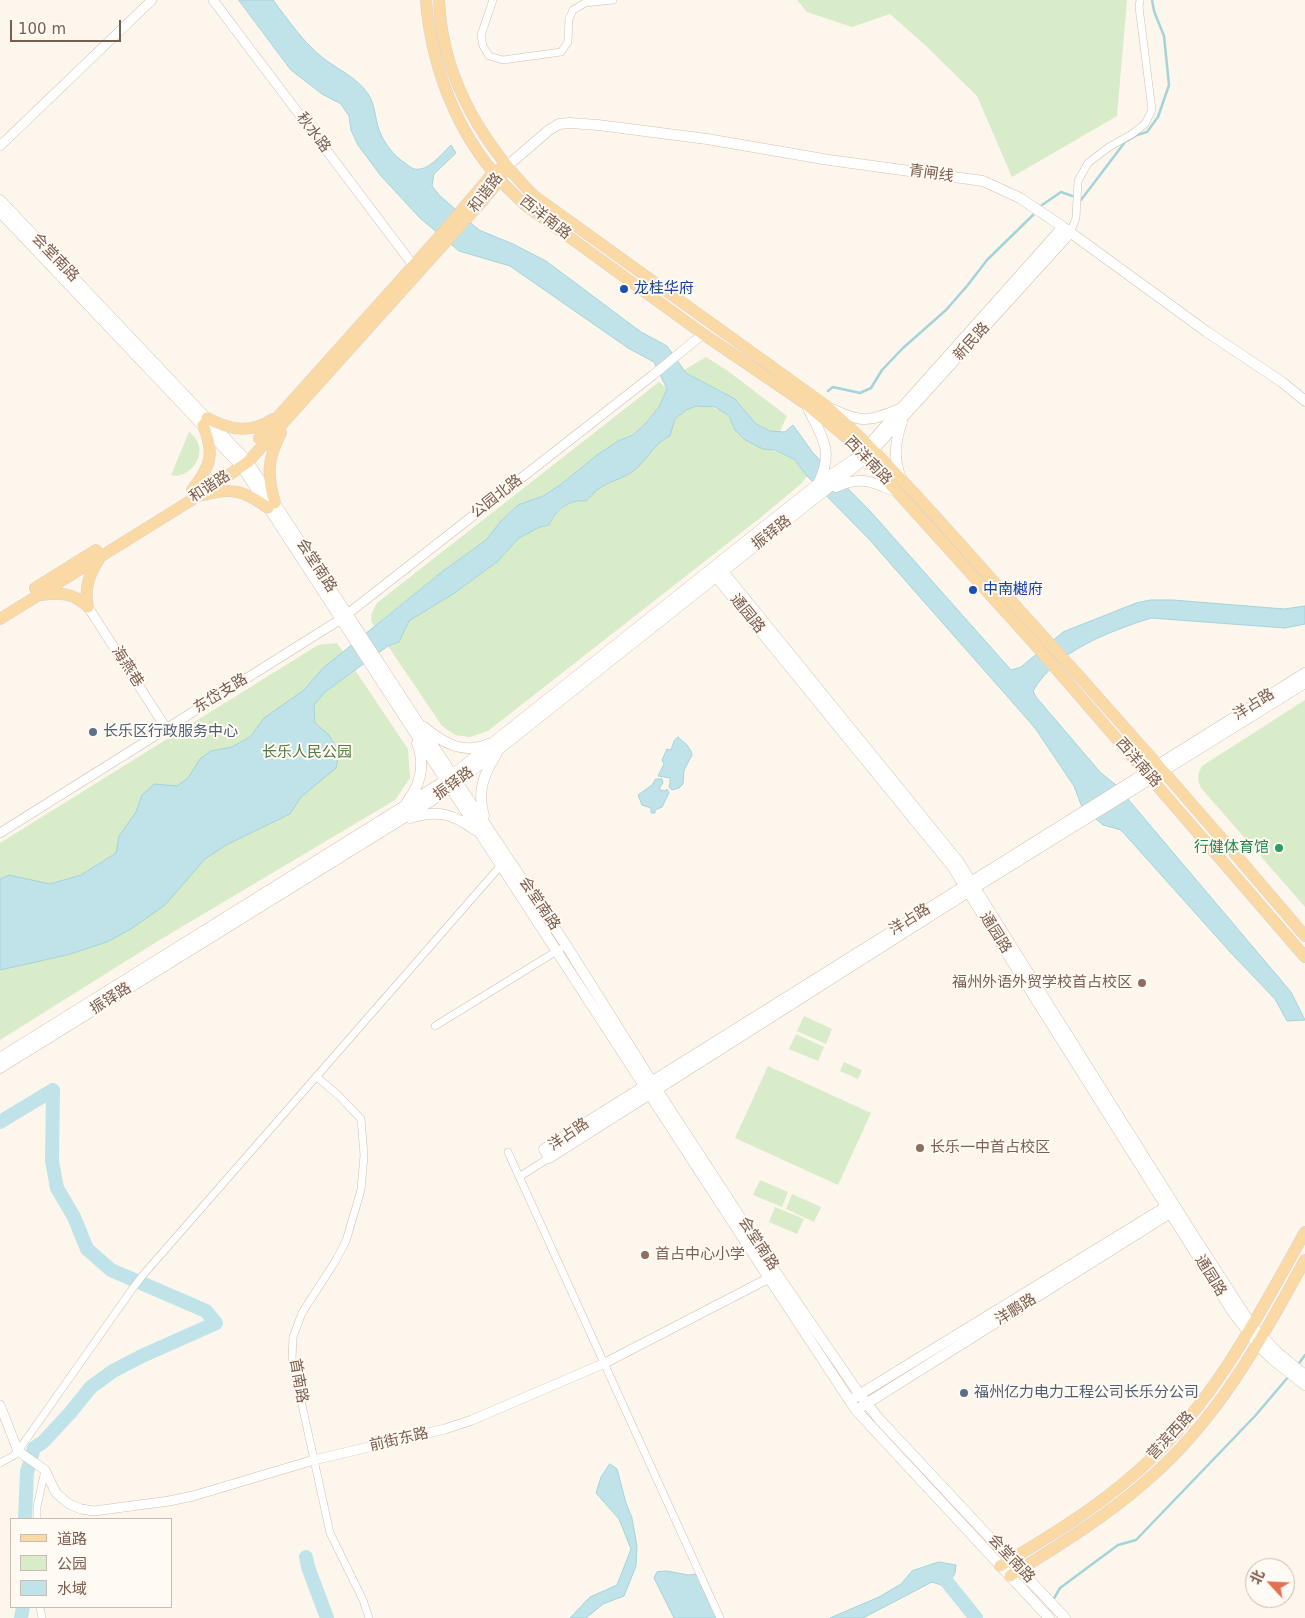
<!DOCTYPE html>
<html>
<head>
<meta charset="utf-8">
<style>
  body { margin:0 }
  #map { position:relative; width:1305px; height:1618px; overflow:hidden; background:#fdf6ec; font-family:"DejaVu Sans","Noto Sans SC",sans-serif }
  canvas { display:block }
  .legend { position:absolute; left:10px; top:1518px; width:162px; height:90px; box-sizing:border-box; background:#fffaf3; border:1px solid #cabbb1; margin:0; padding:6px 9px; list-style:none; font-size:15px; color:#7a5c4d }
  .legend li { display:flex; align-items:center; gap:10px; height:25px }
  .legend b { width:25px; border:1px solid #cabbb1 }
  .north { position:absolute; left:1245px; top:1558px; width:50px; height:50px; box-sizing:border-box; background:#fffaf3; border:1px solid #cabbb1; border-radius:50%; rotate:295deg; font-size:14px; font-weight:700; line-height:20px; text-align:center; color:#7a5c4d }
  .north::after { content:''; display:block; margin:auto; width:18px; height:22px; background:#e76f51; clip-path:polygon(50% 0,100% 100%,50% 72%,0 100%) }
  .scale { position:absolute; left:10px; top:20px; width:111px; height:22px; box-sizing:border-box; border:2px solid #7a5c4d; border-top:0; padding-left:6px; font-size:15px; line-height:18px; white-space:nowrap; color:#7a5c4d; -webkit-text-stroke:4px #fffaf3; paint-order:stroke }
</style>
</head>
<body>
<div id="map">
<canvas width="1305" height="1618"></canvas>
<ul class="legend">
<li><b style="height:6px;background:#fbd9a5"></b>道路</li>
<li><b style="height:14px;background:#d8ecc9"></b>公园</li>
<li><b style="height:14px;background:#bfe3e8"></b>水域</li>
</ul>
<div class="north">北</div>
<div class="scale">100 m</div>
</div>
<script>
const context = document.querySelector('canvas').getContext('2d');
context.lineJoin = 'round';
function fill(path, color) {
  context.fillStyle = color;
  context.fill(path, 'evenodd');
}
function trace(path, color, width, dash) {
  context.strokeStyle = color;
  context.lineWidth = width;
  context.lineCap = dash ? 'butt' : 'round';
  context.setLineDash(dash || []);
  context.stroke(path);
}
function label(font, color, halo, rows, align = 'center') {
  context.font = font + ' "DejaVu Sans","Noto Sans SC",sans-serif';
  context.lineWidth = 4;
  context.setLineDash([]);
  context.textBaseline = 'middle';
  context.strokeStyle = halo;
  context.fillStyle = color;
  for (const [text, x, y, turn = 0] of rows) {
    context.save();
    context.translate(x, y);
    context.rotate((+turn || 0) * Math.PI / 180);
    context.textAlign = isNaN(turn) ? turn : align;
    if (halo) context.strokeText(text, 0, 0);
    context.fillText(text, 0, 0);
    context.restore();
  }
}
fill(new Path2D(`
  M797,0H1127L1117,116L1012,177L977,96L925,45L890,14L852,27L807,12Z
  M706,357L728,371L787,416L771,450L794,459L807,476L802,483L760,518L488,731L470,737L455,735L442,726L388,646L399,642L409,621L453,594L497,562L519,538L540,526L549,525C556,509 570,499 586,501L598,488L625,476L645,459L652,449L662,439L670,436C671,431 672,425 675,420C685,401 714,403 728,416C731,419 733,425 735,430L770,431L756,424L735,399L686,373L684,370Z
  M659,382L667,389L659,407L646,423L633,435L618,441L597,455L560,485L543,496L518,505L501,521L486,540L443,571L374,626C368,618 373,610 377,603Z
  M189,432C214,450 189,481 171,475Z
  M337,643L408,749L410,778L395,800L158,941L0,1040V843L318,645Z
  M1305,700V907L1201,788C1197,779 1197,775 1202,766Z
  M804,1016L832,1029L826,1044L797,1031Z
  M796,1034L824,1047L818,1061L789,1049Z
  M844,1062L862,1070L858,1079L840,1071Z
  M768,1066L871,1113L838,1185L735,1138Z
  M760,1180L788,1192L782,1207L753,1195Z
  M792,1194L821,1207L814,1222L786,1209Z
  M775,1207L804,1219L797,1234L769,1222Z`), '#d8ecc9');
const water = new Path2D(`
  M239,0H273C289,21 303,42 323,58C338,70 357,77 368,94C375,104 375,118 379,130C384,143 393,155 405,163C408,165 411,168 414,169C429,172 442,153 451,145L456,153L434,174L432,186L440,196L479,230L513,244L546,261L641,332L667,346L686,373L735,399L756,424L770,431L785,432L793,425L813,453L870,511L1011,670L1021,667L1063,632L1136,603L1150,600H1173L1284,609L1305,606V624L1285,628L1151,618C1108,632 1056,651 1033,691L1036,697L1100,772L1116,785L1291,992L1305,1020L1287,1021L1275,999L1231,953L1121,830L1103,825L1082,807L1074,786L1035,728L868,538L807,476L794,459L774,450L763,449L745,440L735,430L729,416L715,407L696,406L686,410L675,419L670,436C655,443 650,455 639,466C629,477 613,480 601,487C595,491 591,497 586,501C570,499 556,509 549,525L540,527L519,538L497,562L453,594L409,621L399,642L388,646L325,692L314,705L315,723L329,735L339,753L336,768L301,797L290,814L226,845L205,859L165,905L131,929L107,942L67,955L0,970V879L9,875L50,884L81,875L116,853L119,836L136,812L142,795L154,784L177,786L188,778L200,759L211,751L232,747L250,737L264,718L304,690L323,668L443,571L486,540L501,521L518,505L543,496L560,485L597,455L618,441L633,435L646,423L659,407L667,389L654,362L628,348L510,266L459,251L420,218L381,176L358,145L351,130L349,116L341,104L322,94L291,70Z
  M678,737L687,745L691,751L692,755L684,770L683,784L679,788L672,790L669,787L670,783V778L658,776L664,764L662,760L667,749L671,750L674,741Z
  M656,779H662L663,783L660,787V790L666,791L667,789L669,793L662,807L655,810V813H651V808L642,805L638,795L652,785Z
  M610,1464L617,1469L626,1503L632,1518L637,1546L636,1566L624,1596L603,1604L586,1618H570L590,1597L617,1585L631,1549L619,1519L596,1493L601,1477Z
  M939,1562L956,1565L955,1573L947,1587L932,1582L863,1618H830L879,1597L901,1584L912,1571Z
  M667,1571L688,1575L698,1574L717,1618H674L654,1578L657,1572Z`);
fill(water, '#bfe3e8');
trace(water, '#a5d3da', 1);
trace(new Path2D(`
  M1081,200L1125,142L1137,135L1147,132L1158,117L1169,85L1164,36L1154,11L1152,0
  M1042,205L1061,192L1072,196
  M828,391L833,387L860,393L871,388L882,370L903,348L946,310L967,286L987,260L1033,215
  M1297,1366L1305,1355
  M1053,1600L1060,1588L1118,1545L1136,1540L1255,1416L1289,1376`), '#a5d3da', 2.5);
trace(new Path2D(`
  M0,1122L53,1090L52,1161L57,1188L74,1217L87,1249L111,1270L206,1311L216,1323L142,1356L113,1371L91,1387L70,1413L43,1442L34,1448L27,1472L25,1519
  M306,1557L308,1567L327,1618
  M937,1574L939,1572L976,1618
  M21,1618L23,1607`), '#bfe3e8', 14);
const minor = new Path2D(`
  M493,0L481,35L483,46L489,56L503,60L561,52L568,42L569,19L573,10L585,3L613,0
  M1070,233L1076,218L1078,181L1088,163L1109,147L1132,134L1145,124L1152,110L1139,7L1140,0
  M435,1026L560,949
  M317,1077L339,1096L361,1119L364,1155L361,1190L346,1241L336,1260L302,1313L293,1337L292,1359L330,1533L363,1600L369,1618
  M508,1152L720,1618
  M519,1177L549,1158
  M0,1463L13,1456L18,1451L133,1288L143,1275L503,863
  M37,1519V1507L45,1470
  M40,1607L42,1618`);
const tertiary = new Path2D(`
  M213,0L413,265
  M0,146L152,0
  M88,607L166,728
  M0,833L341,619L653,375L703,334
  M0,1405L18,1451L45,1470L56,1493L69,1504L81,1509L94,1511L169,1501L193,1496L314,1460L445,1429L472,1420L605,1363L775,1275`);
const secondary = new Path2D(`
  M506,167L549,130L559,124L570,123L598,125L707,139L829,160L983,181L1020,198L1063,227L1207,332L1282,382L1305,401
  M0,200L248,462L457,782L566,945L652,1082L777,1274L860,1395L879,1419L1065,1618
  M0,212L242,467L769,1278L856,1410L1049,1618
  M806,404C820,435 835,448 819,482
  M832,409C862,423 868,422 899,409
  M864,450L1063,227
  M901,478C893,458 895,442 902,422
  M836,487C862,475 872,482 897,492
  M720,568L958,861L1190,1230L1252,1326L1277,1352L1305,1375
  M713,573L952,866L1232,1311L1258,1345L1272,1359L1305,1385
  M1305,673L544,1149L549,1158L976,887L1305,683
  M424,727C443,743 464,755 488,744
  M407,802C421,784 425,764 417,743
  M484,816C477,793 483,775 496,755
  M410,818C437,810 452,813 475,830
  M0,1058L446,780L819,483L853,460
  M0,1068L431,801L469,773L867,457L1070,233
  M854,1398L1172,1203
  M861,1407L1175,1210`);
const primary = new Path2D(`
  M426,0C431,65 456,132 501,181C508,189 517,197 525,205L703,334L806,404L854,444L1039,649L1305,957
  M439,0C442,76 481,142 533,195L825,405C890,462 947,530 1005,594C1107,706 1207,820 1305,936
  M207,418C230,430 250,434 273,419
  M259,438L439,237L494,172L500,169
  M192,490C211,466 215,454 203,425
  M204,495C232,487 245,491 268,508
  M275,503C267,476 267,459 281,433
  M35,588L96,550
  M41,595C60,592 74,593 88,607
  M88,607C84,588 89,575 99,559
  M0,619L195,498L248,462L477,207L500,180L502,174
  M1000,1566C1046,1538 1092,1511 1132,1476C1211,1409 1255,1321 1305,1232
  M1010,1576C1056,1547 1103,1519 1144,1483C1217,1421 1260,1342 1305,1260`);
trace(minor, '#d1beb0', 8);
trace(tertiary, '#d1beb0', 10);
trace(secondary, '#d6c0b0', 11);
trace(primary, '#dad1cd', 12);
trace(minor, '#fff', 7);
trace(tertiary, '#fff', 9);
trace(secondary, '#fff', 10);
trace(primary, '#fbd9a5', 11);
for (const [x, y, r, color] of [
  [624,289,5,"#1a4fb4"],
  [973,590,5,"#1a4fb4"],
  [93,732,5,"#5c6f8a"],
  [1279,848,5,"#2e9e5b"],
  [1142,983,5,"#8d6e63"],
  [920,1148,5,"#8d6e63"],
  [645,1255,5,"#8d6e63"],
  [964,1393,5,"#5c6f8a"]
]) {
  const dot = new Path2D();
  dot.arc(x, y, r, 0, 2 * Math.PI);
  context.fillStyle = color;
  context.fill(dot);
  trace(dot, '#fffaf3', 2);
}
label('15px', '#7a5c4d', '#fffaf3', [
  ["秋水路",313,133,53],
  ["青闸线",931,174,8],
  ["和谐路",486,193,-52],
  ["西洋南路",545,218,38],
  ["会堂南路",55,258,46],
  ["新民路",972,342,-48],
  ["西洋南路",868,461,46],
  ["和谐路",210,487,-33],
  ["公园北路",497,497,-38],
  ["振铎路",772,533,-38],
  ["会堂南路",316,566,57],
  ["通园路",747,614,51],
  ["海燕巷",127,667,57],
  ["东岱支路",221,694,-32],
  ["洋占路",1254,705,-32],
  ["西洋南路",1138,763,49],
  ["振铎路",454,784,-36],
  ["会堂南路",539,904,56],
  ["洋占路",910,920,-32],
  ["通园路",995,933,58],
  ["振铎路",111,999,-32],
  ["洋占路",569,1135,-35],
  ["会堂南路",758,1244,57],
  ["通园路",1210,1276,58],
  ["洋鹏路",1016,1310,-32],
  ["首南路",298,1381,80],
  ["营滨西路",1171,1436,-47],
  ["前街东路",399,1440,-13],
  ["会堂南路",1011,1559,47]
]);
label('15px', '#164399', '#fffaf3', [
  ["龙桂华府",634,289],
  ["中南樾府",983,590]
], 'left');
label('15px', '#4e5e75', '#fffaf3', [
  ["长乐区行政服务中心",103,732],
  ["福州亿力电力工程公司长乐分公司",974,1393]
], 'left');
label('15px', '#537a41', '#fffaf3', [
  ["长乐人民公园",307,753]
]);
label('15px', '#27864d', '#fffaf3', [
  ["行健体育馆",1269,848]
], 'right');
label('15px', '#785e54', '#fffaf3', [
  ["福州外语外贸学校首占校区",1132,983,"right"],
  ["长乐一中首占校区",930,1148],
  ["首占中心小学",655,1255]
], 'left');
</script>
</body>
</html>
